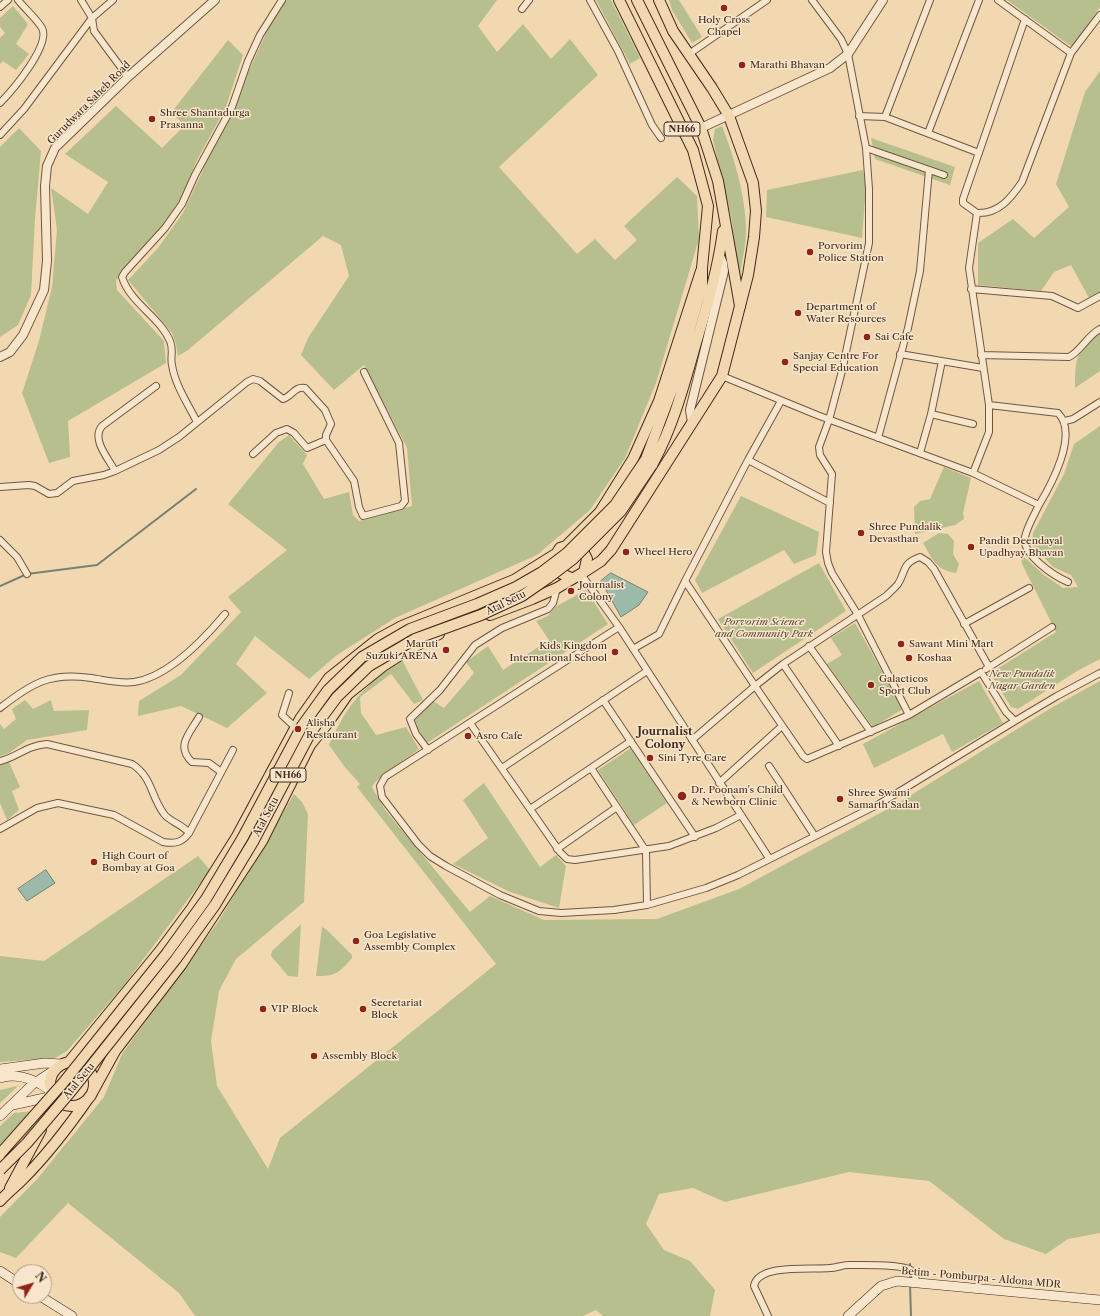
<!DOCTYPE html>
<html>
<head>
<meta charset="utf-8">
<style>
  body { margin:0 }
  #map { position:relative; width:1100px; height:1316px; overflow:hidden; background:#f2d8b1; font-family:"Libre Caslon Text",serif }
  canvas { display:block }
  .north { position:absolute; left:12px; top:1264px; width:40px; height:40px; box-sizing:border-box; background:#f7e6cc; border:1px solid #af9b86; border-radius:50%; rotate:52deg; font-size:11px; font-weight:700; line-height:16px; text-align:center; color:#442a1c }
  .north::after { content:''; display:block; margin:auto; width:14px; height:18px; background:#8f2418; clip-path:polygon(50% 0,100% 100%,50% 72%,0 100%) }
</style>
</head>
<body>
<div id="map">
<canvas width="1100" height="1316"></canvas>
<div class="north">N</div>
</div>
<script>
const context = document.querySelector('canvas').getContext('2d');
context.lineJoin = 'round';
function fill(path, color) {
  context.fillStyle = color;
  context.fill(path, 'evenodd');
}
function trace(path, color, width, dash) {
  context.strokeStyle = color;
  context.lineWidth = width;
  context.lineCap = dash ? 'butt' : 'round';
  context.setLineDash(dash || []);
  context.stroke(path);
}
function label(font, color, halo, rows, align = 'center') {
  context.font = font + ' "Libre Caslon Text",serif';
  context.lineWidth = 3;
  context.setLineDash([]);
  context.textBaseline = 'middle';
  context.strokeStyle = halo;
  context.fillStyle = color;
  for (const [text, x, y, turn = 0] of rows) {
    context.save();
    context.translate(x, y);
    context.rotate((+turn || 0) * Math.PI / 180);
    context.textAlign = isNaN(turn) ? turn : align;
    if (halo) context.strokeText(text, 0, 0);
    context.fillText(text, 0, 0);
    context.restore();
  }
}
fill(new Path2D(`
  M286,0H497L478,26L497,52L523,24L551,59L570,39L598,75L499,167L577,254L595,239L615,260L637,240L624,226L677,177L697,196L699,239L656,383L625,458L590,510L537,555L395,618L337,655L309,679L255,636L236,664L267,693L227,728L181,706L138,716L139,701L181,675L241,612L228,597L287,550L228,504L279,442L289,435L307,455L303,464L324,499L349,492L353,515L359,521L412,506L407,448L364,365L334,390L301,355L308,338L349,276L341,245L323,236L188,350L178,356L176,344L172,333L128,280L158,248L183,213L275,14Z
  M596,0H611L640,58L630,64Z
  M669,0H679L702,37L692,43L672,10Z
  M1007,0H1100V7L1072,47Z
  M13,6L28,24L16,44L29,54L16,70L3,61L0,64V38L5,33L0,27V18Z
  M228,40L243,55L226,107L197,160L179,202L161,229L119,275L116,281L117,290L164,341L166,363L68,421L70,457L49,463L22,393L39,341L52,287L57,230L51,188L88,214L108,182L65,154L116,106L162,148L185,125L171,113Z
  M1100,71V292L1089,298L1071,265L1054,272L1041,291L978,285V243L1013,219L1034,238L1069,207L1056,184L1085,92Z
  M722,126C734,156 746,198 746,230C746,245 742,261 740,276L737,275L732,221L713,140L715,129Z
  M19,128L41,151L35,219L31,295L18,325L0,337V147Z
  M871,138L955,167L950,185L875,159Z
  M863,170L866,187L862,238L766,217L767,190Z
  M1100,334V371L1075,388C1075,362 1075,348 1100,334Z
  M1100,426V659L1077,671L1018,709L1011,707L991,675L997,669L1056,632L1022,564L1021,554L1044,575L1063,588L1078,587L1071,575L1053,567L1032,544L1033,533L1064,474L1074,444Z
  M944,467L971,478L963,513L964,519L955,525L915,534L914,507L920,501L930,499Z
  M741,496L819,532L816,555L794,564L784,550L702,593L695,580Z
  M939,533L948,534L954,541L953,554L959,564L956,573C936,570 933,560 923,543Z
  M819,563L846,611L753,673L718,619Z
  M586,590L608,624L427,743L418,729L415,720L433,701L444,708L474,673L466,662L488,646L503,670L549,640L536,621L548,616L555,607Z
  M855,623L903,709L873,727L827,664L842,655L831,638Z
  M402,660L423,700L414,704L391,674L360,697L361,713L376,735L406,727L419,749L375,782L372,787L385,810L470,912L490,896L544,920L657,919L739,889L895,805L1051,708L1100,681V1233L1068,1239L1046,1254L1004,1239L929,1181L849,1172L725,1202L693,1188L659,1194L646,1224L664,1250L690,1261L715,1290L710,1316H603L596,1310L583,1316H195L179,1293L68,1203L16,1258L0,1252V1217L38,1178L104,1097L122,1054L218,922L294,794L302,802L308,814L304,902L236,959L219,991L211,1041L217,1086L268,1169L280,1138L496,964L357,787L360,784L344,766L329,745C349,701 363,687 402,660Z
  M979,681L1003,723L952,752L943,734L874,768L863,744Z
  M25,700L33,709L51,700L54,711L89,710L87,730L27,740L9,753L0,756V724L4,729L16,719L12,709Z
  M631,748L667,803L634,825L598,770Z
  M9,762L20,787L12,791L19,810L7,820L0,803V764Z
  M484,783L540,867L556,855L566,866L559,908L510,892L453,864L488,838L463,800Z
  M198,856L210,870L125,984L67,1051L55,1058L0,1062V956L44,961Z
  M301,924L298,977L288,976L271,956L272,951Z
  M322,927L327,930L352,955V958C340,972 335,977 316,976Z
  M18,1086L0,1103V1090Z
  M32,1111L0,1145V1126L14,1113Z`), '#b7bf8e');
const water = new Path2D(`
  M611,573L648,592L639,605L621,617L601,581Z
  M46,870L55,883L27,901L18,889Z`);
fill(water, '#9bbaaa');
trace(water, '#788071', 1);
trace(new Path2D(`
  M0,586L27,574L97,565L196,489
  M910,1264V1279
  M910,1285L911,1316`), '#788071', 2);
const minor = new Path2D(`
  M81,0L92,18L94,31L128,77
  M590,0L618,51L652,125L661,138
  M812,0L841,39L848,54L866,148L869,189V243L842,371L829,420L819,447L820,455L832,474L826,552L828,563L832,573L858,615L909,715L981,672L1006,712L1015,721L1057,696L1100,673
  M998,0L1071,53
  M0,7L8,0
  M522,9L529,0
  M689,54L767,0
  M0,103C12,91 51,45 42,28C36,18 25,9 18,0
  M859,116L885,117L979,153
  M885,117L930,0
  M928,133L979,0
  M0,135L24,109L92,18L113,0
  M866,148L944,175
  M977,213L963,203V199L1025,19
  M971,289L1052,296L1078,308L1100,296
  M900,354L983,368
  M981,355L1069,357C1081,351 1087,336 1100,329
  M722,376L817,415L973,473L1039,505C1034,515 1027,527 1025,537C1021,554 1054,576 1068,582
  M781,401L748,460L830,503
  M989,405L1058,413C1079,434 1051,485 1039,505
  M931,414L973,424
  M1065,421L1073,419L1100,402
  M197,422C188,404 175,385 172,365C170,357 174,350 170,341C160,317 130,303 122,277L125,272L165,228L182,204L195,175L232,107L248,61L260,35L282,0
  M878,438L908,328L920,271L929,170
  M920,453L931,414L942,361
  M253,454L276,433L287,429L294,433L307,448L326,440
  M115,471C108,458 91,439 102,426L156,386
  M973,473L989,432V405L969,268L977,213C999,214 1011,198 1022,182L1071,53L1100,15
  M0,487L29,485L35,486L49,494L57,493L73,481L104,475L115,471L159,450L179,437L247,382L253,379L260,381L283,399C292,396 295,386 305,388L325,410L331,424L326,435V440L354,481L359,507L363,516L401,506L405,501L399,443L364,372
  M0,540L17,557L27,574
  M581,574L619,627L769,858
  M685,581L755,686L692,740
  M964,624L1029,588
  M619,627L385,777L380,786L382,797L418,844L430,856L446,866L500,895L539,911L561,913L614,910L647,905L706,888L738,875L879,804L1015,721
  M809,646L871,732
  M633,649L659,634L685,581L748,460
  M783,664L886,596C890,592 894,589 898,584C906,571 902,563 920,557L928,562L934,569L989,667
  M986,669L1052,627
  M289,693L282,715L296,728
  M603,700L695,837
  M0,708C32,683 50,672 91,678C105,680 120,684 134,682C168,677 204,639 225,614
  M199,717C190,733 175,746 192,762L209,763L221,772
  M470,723L560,852L567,859L575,860L669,846L716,828L741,815
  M839,746L783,664L755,686L803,756L807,759L909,715
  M428,750L416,734L410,719L440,690L475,645L502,628L548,609L553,603L557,588
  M0,761C18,757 25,746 47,744L132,764C153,778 150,795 164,814C170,822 182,824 189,833
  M769,766L814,835
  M502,768L647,671
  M591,768L646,851L647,905
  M719,783L782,726
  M530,809L631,741
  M0,829L37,808L58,803L114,815L163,842C174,844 182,843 189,833L233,750
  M557,849L617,807
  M768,1316L754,1286C758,1263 813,1270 830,1268C836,1268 842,1265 848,1265C861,1265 898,1264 909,1269C915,1272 915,1275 916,1281`);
const tertiary = new Path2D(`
  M701,128L830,68L848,54L883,0
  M0,357L10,352L23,335L44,290L47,261L45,186L47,166L55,148L128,77L215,0
  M692,422L690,410L724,271L723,263L720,256`);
const secondary = new Path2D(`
  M0,1069L45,1063L61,1064
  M0,1078C19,1072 36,1080 51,1091
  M13,1105L53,1096
  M0,1116L33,1084L56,1069
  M0,1271L20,1284
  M40,1296L72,1316
  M848,1316L881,1286L897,1281L1100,1300`);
const primary = new Path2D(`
  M568,544L600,512L633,459L659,401L701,271
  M584,572L601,561L611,550L722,376L748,275L754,237L756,211L753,183L729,116L712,88L673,31L659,0
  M490,615L532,599L557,588L584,572L587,559L582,549L572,544L560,548L553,559L558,572L571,578
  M69,1062L160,951L192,908L236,838L300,719L329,678L378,639L402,626L514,580L554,555
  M50 1084a22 22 0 1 1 44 0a22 22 0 1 1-44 0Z
  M93,1091L115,1051L181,965L262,841L310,745L327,724L348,694L383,666L408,650L439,634
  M10,1188L41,1130
  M0,1201C7,1193 15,1187 22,1180C48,1154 70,1125 90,1096`);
const trunk = new Path2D(`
  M619,0L693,150L708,206L702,268V286L674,384L646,459
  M637,0L701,128L718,181L740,306
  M652,465C673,427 684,385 696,343C707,306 718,269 723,231`);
trace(minor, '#705641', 8);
trace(tertiary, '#705641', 10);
trace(secondary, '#442a1c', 10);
trace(primary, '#442a1c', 12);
trace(trunk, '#442a1c', 12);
trace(minor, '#f7e6cc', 6);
trace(tertiary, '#f7e6cc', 8);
trace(secondary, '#f7e6cc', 9);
trace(primary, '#f2d8b1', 10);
trace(trunk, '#f2d8b1', 10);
const trunkBridge = new Path2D(`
  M0,1154L63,1083L167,953L206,899L243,837L302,726L328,690L362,657L410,629L477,604L516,587L542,572L567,553L615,505L646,459
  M0,1170L27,1143L72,1090L176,959L215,905L253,842L311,732L337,697L369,666L415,639L481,615L522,596L548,578L573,559L621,511L652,465`);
trace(trunkBridge, '#442a1c', 12, []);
trace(trunkBridge, '#f2d8b1', 10);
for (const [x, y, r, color] of [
  [724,8,4,"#8f2418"],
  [742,65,4,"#8f2418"],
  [152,119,4,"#8f2418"],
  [810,252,4,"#8f2418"],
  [798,313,4,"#8f2418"],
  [867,337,4,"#8f2418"],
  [785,362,4,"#8f2418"],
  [861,533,4,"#8f2418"],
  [971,547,4,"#8f2418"],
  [626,552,4,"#8f2418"],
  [571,591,4,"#8f2418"],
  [901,644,4,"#8f2418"],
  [446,650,4,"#8f2418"],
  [615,652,4,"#8f2418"],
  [909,658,4,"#8f2418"],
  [871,685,4,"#8f2418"],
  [298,729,4,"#8f2418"],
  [468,736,4,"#8f2418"],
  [650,758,4,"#8f2418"],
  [682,796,5,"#8f2418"],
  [840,799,4,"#8f2418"],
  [94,862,4,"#8f2418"],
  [356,941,4,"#8f2418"],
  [263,1009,4,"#8f2418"],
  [363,1009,4,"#8f2418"],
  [314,1056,4,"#8f2418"]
]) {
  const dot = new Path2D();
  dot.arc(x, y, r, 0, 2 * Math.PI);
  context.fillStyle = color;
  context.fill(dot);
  trace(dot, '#f7e6cc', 1.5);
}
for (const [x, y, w] of [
  [682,129,36],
  [288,775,36]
]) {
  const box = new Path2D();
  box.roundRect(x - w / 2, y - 7, w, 14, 3);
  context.fillStyle = '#f7e6cc';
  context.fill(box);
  trace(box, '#442a1c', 1);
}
label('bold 9px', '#442a1c', null, [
  ["NH66",682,129],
  ["NH66",288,775]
]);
label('10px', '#442a1c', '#f7e6cc', [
  ["Holy Cross",724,20,"center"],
  ["Chapel",724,32,"center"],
  ["Marathi Bhavan",750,65],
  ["Shree Shantadurga",160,113],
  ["Prasanna",160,125],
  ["Porvorim",818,246],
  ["Police Station",818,258],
  ["Department of",806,307],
  ["Water Resources",806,319],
  ["Sai Cafe",875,337],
  ["Sanjay Centre For",793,356],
  ["Special Education",793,368],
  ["Shree Pundalik",869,527],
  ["Devasthan",869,539],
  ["Pandit Deendayal",979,541],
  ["Upadhyay Bhavan",979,553],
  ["Wheel Hero",634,552],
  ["Journalist",579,585],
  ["Colony",579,597],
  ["Maruti",438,644,"right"],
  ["Suzuki ARENA",438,656,"right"],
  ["Sawant Mini Mart",909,644],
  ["Kids Kingdom",607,646,"right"],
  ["International School",607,658,"right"],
  ["Koshaa",917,658],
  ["Galacticos",879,679],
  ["Sport Club",879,691],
  ["Alisha",306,723],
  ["Restaurant",306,735],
  ["Asro Cafe",476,736],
  ["Sini Tyre Care",658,758],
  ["Dr. Poonam's Child",691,790],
  ["& Newborn Clinic",691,802],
  ["Shree Swami",848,793],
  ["Samarth Sadan",848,805],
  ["High Court of",102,856],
  ["Bombay at Goa",102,868],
  ["Goa Legislative",364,935],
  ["Assembly Complex",364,947],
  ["Secretariat",371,1003],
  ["Block",371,1015],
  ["VIP Block",271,1009],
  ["Assembly Block",322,1056]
], 'left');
label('10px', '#442a1c', '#f7e6cc', [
  ["Gurudwara Saheb Road",89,103,-45],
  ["Atal Setu",506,603,-26],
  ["Atal Setu",266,817,-62],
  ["Atal Setu",79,1081,-51],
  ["Betim - Pomburpa - Aldona MDR",981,1278,5]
]);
label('italic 10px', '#5b4833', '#f7e6cc', [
  ["Porvorim Science",764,622],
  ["and Community Park",764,634],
  ["New Pundalik",1022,674],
  ["Nagar Garden",1022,686]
]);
label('bold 11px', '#442a1c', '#f7e6cc', [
  ["Journalist",665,732],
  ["Colony",665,745]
]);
</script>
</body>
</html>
